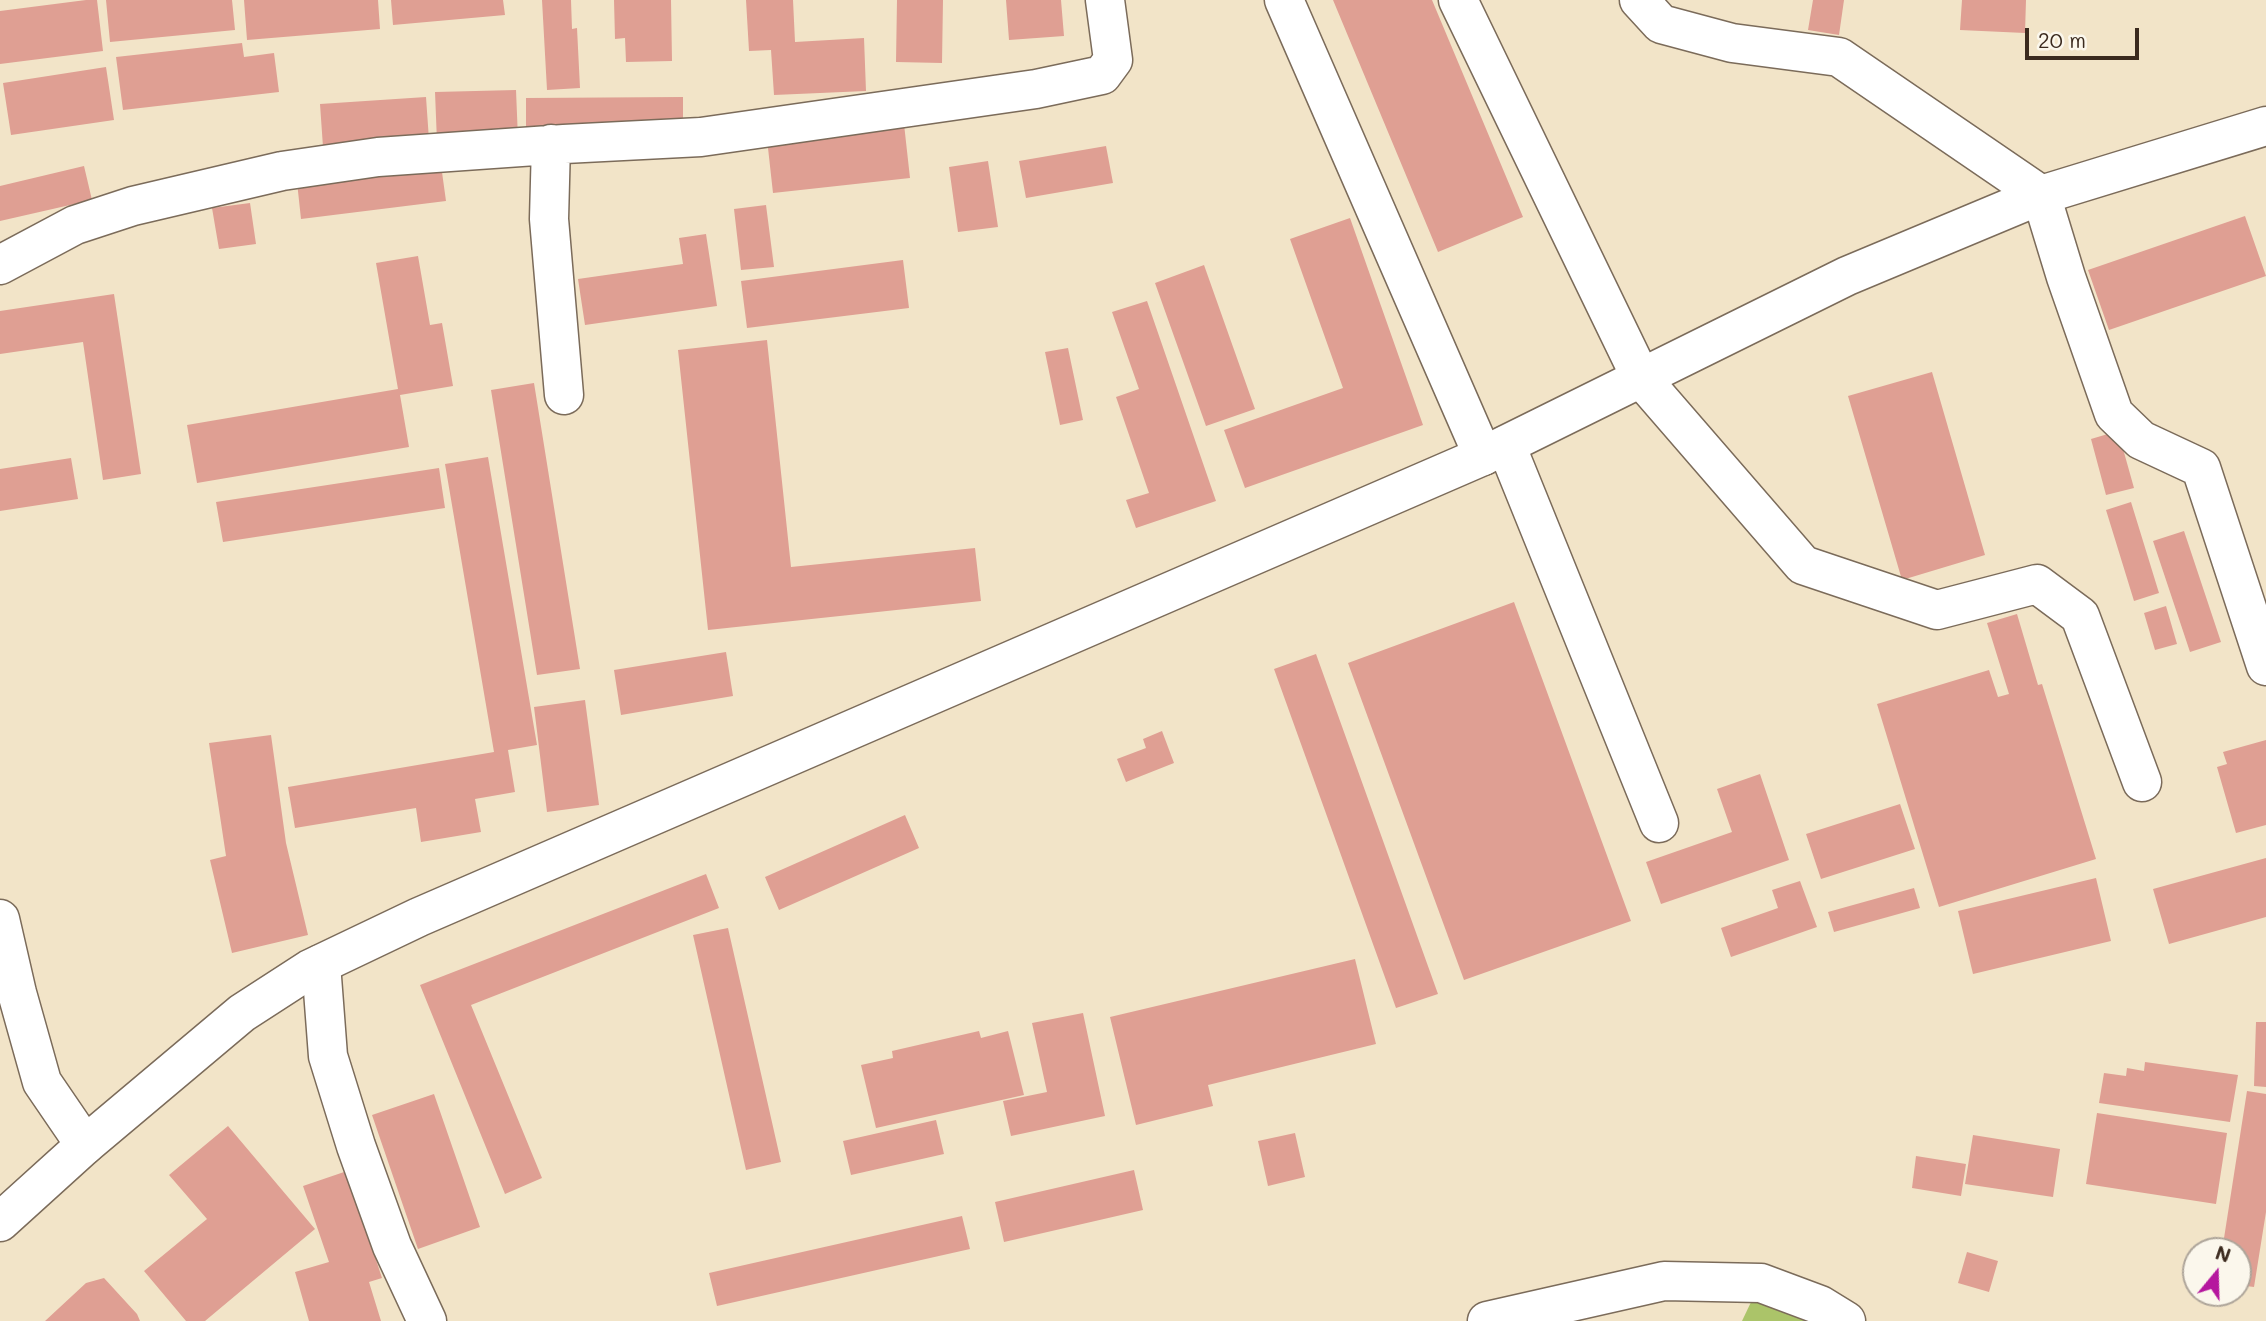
<!DOCTYPE html>
<html>
<head>
<meta charset="utf-8">
<style>
  body { margin:0 }
  #map { position:relative; width:2266px; height:1321px; overflow:hidden; background:#f2e4c8; font-family:Mali,sans-serif }
  canvas { display:block }
  .north { position:absolute; left:2182px; top:1237px; width:70px; height:70px; box-sizing:border-box; background:#fbf7ec; border:2px solid #aea59a; border-radius:50%; rotate:19deg; font-size:19px; font-weight:700; line-height:28px; text-align:center; color:#3b2a1e }
  .north::after { content:''; display:block; margin:auto; width:24px; height:32px; background:#b5179e; clip-path:polygon(50% 0,100% 100%,50% 72%,0 100%) }
  .scale { position:absolute; left:2025px; top:28px; width:114px; height:32px; box-sizing:border-box; border:4px solid #3b2a1e; border-top:0; padding-left:9px; font-size:21px; line-height:24px; white-space:nowrap; color:#3b2a1e; -webkit-text-stroke:5px #fbf7ec; paint-order:stroke }
</style>
</head>
<body>
<div id="map">
<canvas width="2266" height="1321"></canvas>
<div class="north">N</div>
<div class="scale">20 m</div>
</div>
<script>
const context = document.querySelector('canvas').getContext('2d');
context.lineJoin = 'round';
function fill(path, color) {
  context.fillStyle = color;
  context.fill(path, 'evenodd');
}
function trace(path, color, width, dash) {
  context.strokeStyle = color;
  context.lineWidth = width;
  context.lineCap = dash ? 'butt' : 'round';
  context.setLineDash(dash || []);
  context.stroke(path);
}
fill(new Path2D(`
  M1752,1300L1800,1318L1806,1321H1742Z`), '#abc469');
fill(new Path2D(`
  M86,0H97L103,51L0,64V11Z
  M106,0H232L235,30L110,42Z
  M244,0H378L380,29L247,40Z
  M391,0H503L505,15L393,25Z
  M542,0H571L572,29L577,28L580,88L547,90Z
  M614,0H671L672,61L626,62L625,38L615,39Z
  M746,0H793L795,42L864,38L866,91L774,95L771,50L749,51Z
  M897,0H943L942,63L896,62Z
  M1006,0H1061L1064,36L1009,40Z
  M1333,0H1432L1523,217L1438,252Z
  M1813,0H1844L1839,35L1808,30Z
  M1962,0H2026L2025,33L1960,30Z
  M242,43L244,57L274,53L279,92L123,110L116,57Z
  M106,67L114,120L11,135L3,83Z
  M516,90L518,139L437,142L435,92Z
  M426,97L429,140L323,147L320,104Z
  M683,97V132H526V98Z
  M904,124L910,178L773,193L767,139Z
  M1106,146L1113,183L1026,198L1019,161Z
  M988,161L998,227L958,232L949,167Z
  M441,165L446,201L301,219L297,182Z
  M84,166L92,200L0,221V186Z
  M250,203L256,244L219,249L212,208Z
  M766,205L774,267L741,270L734,209Z
  M2245,216L2266,276L2109,330L2088,270Z
  M1350,218L1423,425L1245,488L1224,430L1343,388L1290,239Z
  M706,234L717,306L585,325L578,279L683,264L679,238Z
  M418,256L430,325L442,323L453,386L400,395L409,447L197,483L187,425L398,389L376,263Z
  M903,260L909,308L747,328L741,281Z
  M1204,265L1255,409L1206,426L1155,283Z
  M114,294L141,474L103,480L83,342L0,354V311Z
  M1147,301L1216,501L1136,528L1126,500L1149,493L1116,397L1139,389L1112,312Z
  M767,340L791,567L975,548L981,601L708,630L678,350Z
  M1068,348L1083,420L1060,425L1045,352Z
  M1932,372L1985,555L1902,580L1848,396Z
  M534,383L580,669L537,675L491,390Z
  M2118,431L2134,488L2106,495L2091,439Z
  M488,457L537,745L508,750L515,792L475,799L481,832L421,842L416,808L295,828L288,787L494,752L445,464Z
  M71,458L78,499L0,511V469Z
  M439,468L445,508L223,542L216,502Z
  M2131,502L2159,593L2134,601L2106,510Z
  M2184,531L2221,642L2190,652L2153,541Z
  M1514,602L1631,921L1464,980L1348,663Z
  M2166,606L2177,644L2155,650L2144,613Z
  M2017,614L2038,685L2042,684L2096,859L1939,907L1877,704L1989,670L1998,697L2009,694L1987,623Z
  M726,652L733,696L621,715L614,670Z
  M1316,654L1438,994L1396,1008L1274,669Z
  M585,700L599,805L547,812L534,707Z
  M1162,731L1174,763L1126,782L1117,759L1146,748L1143,739Z
  M271,735L286,843L308,935L232,953L210,860L226,856L209,743Z
  M2266,740V825L2236,833L2217,767L2227,764L2223,752Z
  M1760,774L1789,860L1661,904L1646,862L1732,832L1717,789Z
  M1900,804L1915,849L1821,879L1806,834Z
  M905,815L919,848L779,910L765,877Z
  M2266,858V917L2169,944L2153,889Z
  M706,874L719,908L471,1005L542,1178L505,1194L420,985Z
  M2096,878L2111,941L1973,974L1958,911Z
  M1800,881L1817,927L1731,957L1721,928L1778,908L1772,890Z
  M1914,888L1920,908L1834,932L1828,912Z
  M728,928L781,1162L746,1170L693,935Z
  M1355,959L1376,1044L1208,1085L1213,1106L1136,1125L1110,1017Z
  M1083,1013L1105,1116L1011,1136L1003,1101L1047,1092L1032,1023Z
  M2256,1022H2266V1087L2254,1086Z
  M979,1031L981,1038L1008,1031L1024,1095L876,1128L861,1065L893,1058L892,1051Z
  M2145,1062L2238,1075L2230,1122L2099,1103L2104,1073L2126,1076L2127,1068L2144,1071Z
  M2247,1091L2266,1094V1212L2254,1287L2238,1285V1251H2222Z
  M434,1094L480,1227L418,1249L372,1115Z
  M2097,1113L2227,1133L2216,1204L2086,1184Z
  M936,1120L944,1154L851,1175L843,1141Z
  M228,1126L315,1229L205,1321H186L144,1271L207,1219L169,1175Z
  M1295,1133L1305,1177L1268,1186L1258,1141Z
  M1973,1135L2060,1149L2053,1197L1965,1184Z
  M1916,1156L1966,1164L1961,1196L1912,1188Z
  M1134,1170L1143,1210L1004,1242L995,1202Z
  M347,1171L382,1278L369,1282L381,1321H309L295,1272L329,1262L303,1186Z
  M962,1216L970,1249L717,1306L709,1273Z
  M1967,1252L1998,1261L1989,1292L1958,1283Z
  M104,1278L137,1314L140,1321H45L86,1283Z`), '#df9f93');
const minor = new Path2D(`
  M1284,0L1483,456
  M1458,0L1641,378L1803,565L1937,610L2037,584L2080,616L2142,782
  M1639,0L1661,24L1732,43L1839,57L2041,195L2066,277L2114,414L2141,440L2201,468L2266,666
  M551,144L549,219L564,395
  M0,265L75,225L133,206L282,171L378,157L564,144L701,137L1036,89L1102,75L1113,60L1105,0
  M1506,445L1659,823
  M0,919L17,993L42,1082L85,1145
  M321,964L328,1056L356,1146L392,1246L427,1321
  M1487,1321L1664,1281L1761,1283L1820,1305L1846,1321`);
const major = new Path2D(`
  M0,1222L85,1145L242,1013L310,969L419,917L1483,456L1847,276L2041,195L2266,126`);
trace(minor, '#7b6b5a', 41);
trace(major, '#7b6b5a', 41);
trace(minor, '#fff', 38);
trace(major, '#fff', 38);
</script>
</body>
</html>
